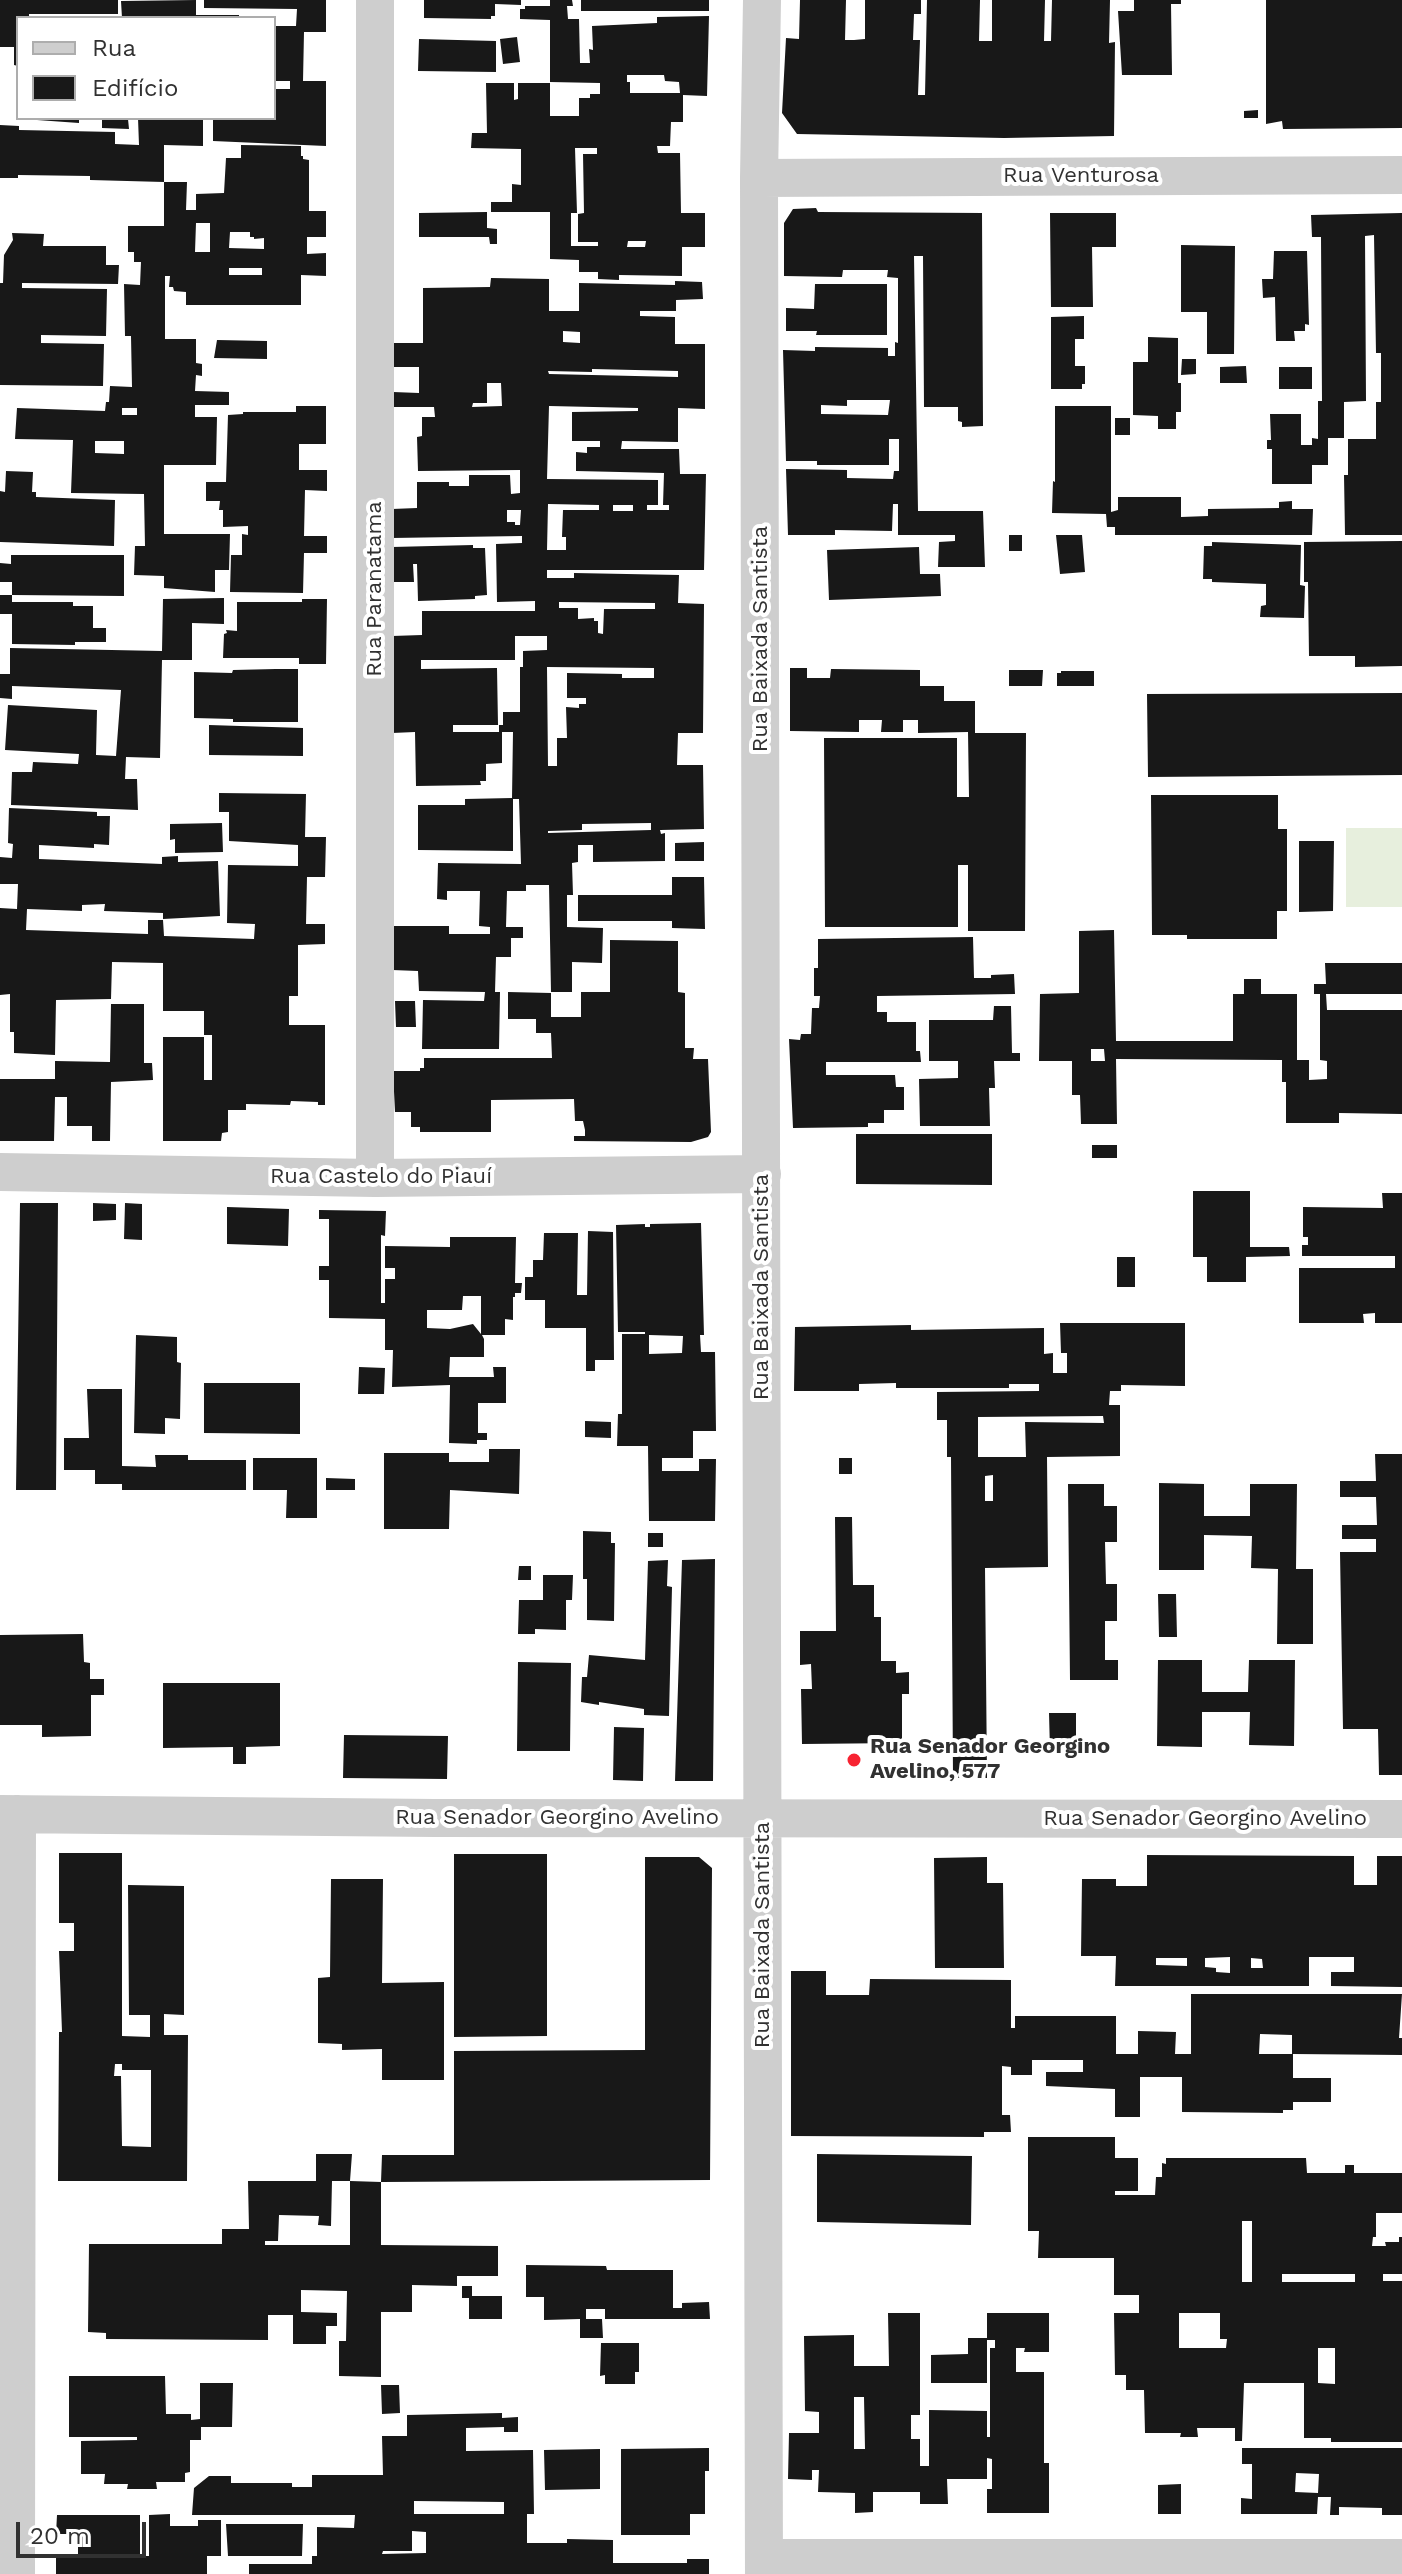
<!DOCTYPE html>
<html>
<head>
<meta charset="utf-8">
<style>
  body { margin:0 }
  #map { position:relative; width:1402px; height:2574px; overflow:hidden; background:#fff; font-family:"Work Sans",sans-serif }
  canvas { display:block }
  .legend { position:absolute; left:16px; top:16px; width:260px; height:104px; box-sizing:border-box; background:#fff; border:2px solid #adadad; margin:0; padding:10px 14px; list-style:none; font-size:24px; color:#313131 }
  .legend li { display:flex; align-items:center; gap:16px; height:40px }
  .legend b { width:40px; border:2px solid #adadad }
  .scale { position:absolute; left:16px; top:2522px; width:130px; height:36px; box-sizing:border-box; border:4px solid #313131; border-top:0; padding-left:10px; font-size:24px; line-height:28px; white-space:nowrap; color:#313131; -webkit-text-stroke:6px #fff; paint-order:stroke }
</style>
</head>
<body>
<div id="map">
<canvas width="1402" height="2574"></canvas>
<ul class="legend">
<li><b style="height:10px;background:#cecece"></b>Rua</li>
<li><b style="height:22px;background:#181818"></b>Edifício</li>
</ul>
<div class="scale">20 m</div>
</div>
<script>
const context = document.querySelector('canvas').getContext('2d');
context.lineJoin = 'round';
function fill(path, color) {
  context.fillStyle = color;
  context.fill(path, 'evenodd');
}
function trace(path, color, width, dash) {
  context.strokeStyle = color;
  context.lineWidth = width;
  context.lineCap = dash ? 'butt' : 'round';
  context.setLineDash(dash || []);
  context.stroke(path);
}
function label(font, color, halo, rows, align = 'center') {
  context.font = font + ' "Work Sans",sans-serif';
  context.lineWidth = 8;
  context.setLineDash([]);
  context.textBaseline = 'middle';
  context.strokeStyle = halo;
  context.fillStyle = color;
  for (const [text, x, y, turn = 0] of rows) {
    context.save();
    context.translate(x, y);
    context.rotate((+turn || 0) * Math.PI / 180);
    context.textAlign = isNaN(turn) ? turn : align;
    if (halo) context.strokeText(text, 0, 0);
    context.fillText(text, 0, 0);
    context.restore();
  }
}
fill(new Path2D(`
  M1346,828H1402V907H1346Z`), '#e7efdd');
fill(new Path2D(`
  M0,0H118V14H29V18H18V66L14,65V47H0Z
  M196,0V15H239V18H122L121,1Z
  M204,0H326V32H304L303,81H326V146L213,141V118H274V89H290V81H274V26H296L297,9L204,8Z
  M424,0H521V5L495,4V16H491V19L424,18Z
  M550,0H572L573,6H567L568,19H579L580,63H590L589,49L593,50L592,26L657,23V17L709,16L707,96L683,95V122H671L670,146H657L658,153H680L681,213H705V247H682V276L619,275V280L598,279V272H579V260L550,259V212H491V202H512V184L521,185V149L471,148L472,133H487L486,83H514V100L518,99V83H550V116H579V98H590V94H600V83L550,82V20L520,19V9H525V6H550ZM627,75H664L665,81L679,82L680,93H630V82H627ZM575,148H597V154H583L584,213L578,214V242H598V246H571V213H577ZM628,241H646L645,247H627Z
  M581,0H709V11H581Z
  M800,0H846L845,40H854L865,39V0H921V14H914L913,40H920L918,95H925L927,0H980L979,41H992V0H1045L1044,41H1051L1052,0H1110L1109,43L1115,42L1114,136L1004,138L797,134L782,113L786,38L799,39Z
  M1134,0H1181V4H1171L1172,75H1122L1118,11H1134Z
  M1266,0H1402V128L1283,129L1282,121L1266,124Z
  M517,37L520,62L503,64L500,39Z
  M419,39L496,41V72L418,71Z
  M1258,110V118H1244V111Z
  M37,118H79V123L37,120Z
  M102,118L128,119L129,129L102,128Z
  M138,118H203V146L164,145V182L90,180V176L18,175V178H0V125L19,126V130L115,132V144L139,145Z
  M241,145L301,146V156H303V159L309,160V211H326V237H307V254L326,253V276L301,275V305H186V292L174,291L173,287H169L170,276H165V339H196V363L202,364V376L196,375L195,391L229,392V405H195V417H217L216,465H164V534H230L229,570H215V592L164,588V576L134,575L135,546H145L144,494L71,493L73,440L15,439L17,408L105,411L106,402H109L110,386L132,387L131,336H125L124,284L140,285L141,262H134V252H128V226H164V182H187L186,210H196V194L224,193L226,158H241ZM196,223H210V252H195ZM230,232H250V237H254V239L264,238V249L229,248ZM229,268H262V275H229ZM122,408H137V415H122ZM95,441H124V454L95,453Z
  M816,208L818,212L982,213L983,426L962,427V422L958,421V407H924L923,256H914L918,511H983L985,567H938L939,542L955,541V535H898V504H893L892,531L835,530V535H788L786,469L847,470V478L893,479L894,471H899V439H889V465H817V461H786L783,350L815,351V347L888,348V356H895V342L898,343V278L887,277L888,270H843L842,277L784,276V223L793,209ZM847,400H890L888,415L821,414V405L847,406Z
  M487,212V228L497,229V244H490L489,237H419V213Z
  M1050,213H1116V247H1092L1093,307H1051Z
  M1402,213V535H1345L1344,475H1348V439H1376V402H1381V353H1376L1374,235L1365,236L1366,401L1344,402V438H1328V465H1312V484H1272V449H1267V440H1271L1270,414H1301V445H1312V438L1318,439V401H1322L1321,237H1312L1311,215Z
  M12,233L44,234L43,246H106V265H119L118,284L22,283V288L107,289L106,336L41,335V343L104,344L103,386L0,385V283H3L4,255L13,240Z
  M1181,245L1235,246L1234,354H1207V312H1181Z
  M1274,251H1307L1309,325L1305,324V331H1294L1295,341H1276L1275,297L1263,298L1262,279H1273Z
  M491,278L549,279V311H579V283L675,285V281L702,282L703,299L676,300V311H640V316L675,317V344H705V409L678,408V442L622,441L621,449H679L680,474H706L704,570H547V578H574V573L679,575L678,603L704,604L703,733H678L677,765H703L704,829L660,830L661,834L665,833V861L593,862V845H578V862L572,863L573,895H567V927L603,928L602,963L572,962V992H551L549,885H526V891H507L506,927H523V938H511V957H496L495,992H500L499,1049H422L423,1000L484,1001L485,992L419,991L418,971L392,970L391,926H449V934H490V927L479,926L480,891H447V900L437,899L438,863L521,864L519,799H513V851L418,850V805H465V799L512,798L513,732H502V763L486,764V781H480L481,785L416,786L415,732L392,733V636L422,635V611H535V601L497,602L496,544L522,543V536L391,538L392,509L417,508V482H449V486H469V475H510L511,494L520,493V470L418,471L417,437L422,436V417H435L434,407H393V392L419,393V367H393V343H423V288L490,287ZM563,331L580,332V343L563,342ZM592,369L678,371V377L549,374L548,371L592,372ZM487,383H501L502,406L472,407L473,403H487ZM549,406L638,408V411L572,412V441H600V447H587V453L576,452V471L664,473L663,505H669V510H647V505H658V480L547,479ZM548,504L599,505V510H563L562,537H566V550H547ZM613,505H633V511H613ZM507,510H521L520,525H515V522H507ZM559,602L655,603V609H604L603,634L598,633V621H594V618L578,619V608H559ZM515,636H547V650L523,651V667H520V712H503V725H499V732H453V725H498L497,668L421,669V660H515ZM547,667L654,668V678H622V674L567,673V698H586V704H579V708L566,707L567,738H557V766H548ZM651,823V830L548,833V831L582,830V824Z
  M815,284H887V335H816L817,331H786V308L814,309Z
  M1084,316V339H1075V366H1085V384H1082V389H1051V317Z
  M1148,337L1178,338V383H1181V412H1176V429H1158V416L1133,415V362H1148Z
  M217,340L267,341V359L214,358Z
  M1182,359H1196V374L1181,375Z
  M1246,366L1247,383H1220V367Z
  M1279,367H1312V389H1279Z
  M296,406H326V444H299V470H327V491L305,490L304,536H327V553H304L303,593L230,592L231,555H242V534L248,535V526L223,527V510H219L220,501H206V482H226L228,415L243,414V412H296Z
  M1055,406H1111V512L1118,510V497H1181V517L1208,516V509L1279,508V502L1292,501V509H1313L1312,535H1115V527H1107L1106,514L1052,513L1053,481L1055,482Z
  M1115,418H1130V435H1115Z
  M6,471L33,472L32,492H36V497L115,500L114,546L0,542V491L5,492Z
  M1009,535H1022V551H1009Z
  M1056,535H1082L1085,572L1060,574Z
  M1402,541V666L1355,667V656H1309L1308,582H1304V542Z
  M1212,542L1301,545L1300,585L1305,586L1304,618L1260,617L1261,606L1266,605V584L1212,582V579H1203L1204,546H1212Z
  M473,545V548H485L487,595L475,596V599L418,601L417,564H413L414,582H391L392,547Z
  M919,547L920,574H940L941,596L829,600L827,550Z
  M11,555H124V596L12,595V582H0V563L11,564Z
  M0,595H12V602H73V606H93V628H106V642H75V645L12,644V614H0Z
  M224,598V624L192,623V660H162L160,758L126,757L125,779H137L138,810L11,805L12,772H32L33,762L78,764L79,754L5,750L8,705L97,710L96,755L116,756L121,690L12,686V699L0,698V674H10V648L162,651L163,599Z
  M302,599H327L326,664H299V658H223L224,634L227,633L226,630L237,631V602H302Z
  M790,668H807V678H830L831,669L920,670V686H944V701H975V733H1026L1025,931H968V865H958V927H825L824,738H957V797H969L968,732L918,733V720H903V732H881L882,720H859V732L790,731Z
  M276,669H298V722H233V719L194,718V672L232,673L233,670Z
  M1009,670H1043L1042,686H1009Z
  M1061,671H1094V686H1057V673H1061Z
  M1402,693V775L1148,777L1147,694Z
  M209,725L303,728V756L209,755Z
  M219,793L306,794L305,837H326L325,877H307L306,924H325V944L298,945V996H289V1025H325V1105H318V1102L291,1101L290,1105L246,1104V1110H228V1132L222,1133L221,1141H163V1037H204V1080H212V1035H204V1011H163V963L112,962L111,999L56,1000L55,1055L14,1053V1032H10V994L0,995V908L17,909L18,884H0V857L12,858L13,844L8,843L9,808L97,812V816H110L109,845L94,844V848L39,845V859L162,864V857L178,856V862L218,861L220,916L163,919V913L104,911L105,904L82,905V911L27,909L26,930L148,934V920H163L164,936L254,939L255,924L227,923L228,865L298,866V845L229,841V812H219Z
  M1151,795H1278V829H1287V911H1277V939H1187V935H1152Z
  M222,823L223,852L175,853V839L170,840V824Z
  M1299,841H1334L1333,911L1299,912Z
  M704,842V861H675V843Z
  M672,877H704L705,929L672,928V921H578V895H672Z
  M1114,930L1116,1041H1233V994H1244V979H1261V994H1297V1060H1309V1080L1327,1079V1061L1320,1060V994H1314V984H1326L1325,963H1402V994H1326L1327,1010H1402V1114L1339,1113V1123H1286V1082H1282V1060L1116,1059L1117,1124H1081L1080,1095H1072V1061H1039L1040,994L1079,993V931ZM1091,1049H1104L1105,1061H1091Z
  M973,937L974,978H991V975L1014,974L1015,994L877,996V1012H887V1022H916V1051H920L921,1062H826V1075H895L896,1087H904V1110H884V1123H868V1127L793,1128L789,1039L800,1040L801,1034H811L812,1008H819L820,996H814V968H818V939Z
  M610,940L678,941V992L685,993V1048H694L693,1059H708L711,1132L708,1137L691,1142L574,1141V1136H585V1130L583,1121H575L574,1099L491,1100V1132H420V1127H411V1112H395L393,1071H420V1068H424V1058H552L551,1033H536V1019H508V992L551,993V1017H581V992H610Z
  M395,1001H415L416,1027H396Z
  M111,1004H144V1063H152L153,1080L111,1082L110,1141H92V1126H67V1097H55L54,1141H0V1079H55V1061L110,1062Z
  M994,1006H1011L1012,1053H1020V1061H994L995,1088H989L990,1126H920L919,1079L958,1078V1061H929V1020H993Z
  M856,1134H992V1185L856,1184Z
  M1092,1145H1117V1158H1092Z
  M1193,1191H1250V1247H1289L1290,1256L1246,1257V1282H1207V1257H1193Z
  M1382,1193H1402V1323H1375V1313L1363,1314L1364,1323H1299V1268H1395V1256H1302V1245H1308V1237H1303V1207L1383,1208Z
  M20,1203H58L56,1490H16Z
  M93,1203L116,1204V1220L93,1221Z
  M125,1203L142,1204V1240L124,1239Z
  M227,1207L289,1209L288,1246L227,1244Z
  M319,1210L386,1211L385,1236L381,1235V1303H385V1279H395V1268H385V1246L450,1247V1237H516L515,1283H522L521,1293H515V1297H513V1320L505,1319V1335H482L484,1339V1357H450L449,1377H494L493,1367H506V1403H478V1433H487V1440H477V1444L449,1443L450,1385L392,1387L393,1350H385V1319L329,1318V1280H319V1266H329V1219H319ZM463,1296H481V1334L473,1324L450,1329L427,1328V1310H462Z
  M701,1223L704,1335H700L701,1352H715L716,1431H693V1458H662V1471H699V1459H716L715,1521H649L648,1446H617L618,1414H622V1334H645V1332H618L616,1225L645,1224V1227H650V1224ZM649,1335L683,1336L682,1353L649,1354Z
  M588,1231L613,1232L614,1360H595V1371H586V1328H545V1300H525V1277H533V1260H543L544,1233H578L577,1295H587Z
  M1117,1257H1135V1287H1117Z
  M1060,1323H1185V1386L1121,1385V1391H1110L1109,1405H1120V1456L1047,1457L1048,1567L985,1568L987,1778H953L951,1457H947V1420H937V1392L1039,1391V1384H1009V1388H896V1383L859,1384V1391H794L795,1327L911,1325V1330L1044,1328V1354L1053,1353V1373H1067V1353H1061ZM1103,1416L1104,1423L1025,1422L1026,1457H978V1417ZM993,1475V1501H985V1476Z
  M136,1335L177,1337V1362L181,1363L180,1419L165,1418V1434L134,1433Z
  M359,1367L385,1368L384,1394H358Z
  M204,1383H300V1434L204,1433Z
  M87,1389H122V1466L156,1467L155,1455H188V1460H246V1490H122V1484H95V1470H64V1438H89Z
  M585,1421L611,1422V1438L585,1437Z
  M489,1449H520L519,1494L450,1490L449,1529H384V1453H449V1462H489Z
  M1375,1454H1402V1775H1379L1378,1729H1343L1340,1552H1376V1539H1342V1525H1377L1376,1497H1340V1481H1376Z
  M253,1458H317V1518H286L287,1490H253Z
  M839,1458H852V1474H839Z
  M326,1478L355,1479V1490H326Z
  M1159,1483L1204,1484V1516H1250V1484H1297L1296,1569H1313V1644H1277L1278,1569L1251,1568L1252,1536L1204,1535V1570H1159Z
  M1068,1484H1104V1506H1117V1542H1105L1106,1584H1117V1621H1105V1660H1118V1680H1070Z
  M835,1517H852L853,1585H874V1617H881V1661H896V1673L909,1672V1694H902V1743L802,1744L801,1689H812L811,1664L800,1665V1631H836Z
  M583,1531L611,1532V1543H615L614,1621L587,1620V1579H583Z
  M648,1533H663V1547H648Z
  M715,1559L713,1781H675L682,1560Z
  M668,1560L667,1586L672,1587L669,1716L644,1715V1709L599,1702V1705L581,1702L582,1677H587L589,1655L645,1660L648,1561Z
  M519,1566H531V1580H518Z
  M543,1575H573L572,1600H566V1630L535,1629V1634H518L519,1600H543Z
  M1158,1594H1176L1177,1637H1159Z
  M83,1634L84,1662L90,1663V1679H104V1695H91V1736L42,1737V1725H0V1635Z
  M1158,1660H1202V1692H1248L1249,1660H1295L1294,1746L1249,1745L1250,1712H1202V1747L1157,1746Z
  M518,1662L571,1663L570,1751H517Z
  M163,1683H280V1746L246,1747V1764H233V1747L163,1748Z
  M1049,1713H1076V1751H1050Z
  M614,1727L644,1728L643,1781L613,1780Z
  M344,1735L448,1736L447,1779L343,1778Z
  M59,1853H122V2036L150,2037V2015H129L128,1885L184,1886V2015L164,2014V2035H188L187,2181H58L59,2032H62L59,1951H74V1923H59ZM115,2064H122V2070H151V2147L122,2146L121,2076H114Z
  M454,1854H547V2036L454,2037Z
  M1147,1855L1354,1856V1885H1377V1856H1402V1987L1331,1986V1972H1354V1957H1309V1986H1115L1116,1956H1081L1082,1879H1116V1886H1147ZM1230,1957V1973L1216,1972V1968L1205,1967V1958ZM1156,1958H1187V1966L1156,1965ZM1251,1958L1262,1959L1263,1968H1251Z
  M645,1857H699L712,1868L710,2180L381,2182L382,2155H454V2051L645,2050Z
  M987,1857V1883H1003L1004,1968H935L934,1858Z
  M331,1879H383L382,1983L444,1982V2080H382V2049L342,2050V2044L318,2043V1978L330,1977Z
  M791,1971H826V1995H869L870,1979L1011,1980V2028H1015V2016H1116V2054H1138V2031L1176,2032L1175,2054H1191V1994H1402L1399,2038H1402V2055L1293,2054V2078H1331V2102H1293V2110H1283V2113L1182,2112V2077H1140V2117H1115V2089L1046,2086V2072H1083V2060H1032V2075H1011V2067L1002,2066V2115H1010L1011,2132H984V2137L791,2136ZM1260,2034L1292,2035V2054H1259Z
  M1028,2137H1115V2158H1138V2191H1115V2195H1155L1156,2177H1162V2163L1166,2164V2158H1306L1307,2173H1345V2165H1354V2173H1402V2213H1376V2237H1373L1372,2246H1386L1385,2242H1399V2237H1402V2274H1383V2281H1402V2442H1331V2438H1304V2383H1244L1242,2441H1235V2428H1197L1198,2437H1180L1181,2433H1145L1144,2390H1126V2375H1115L1114,2313H1139V2295H1114V2258H1038L1039,2231H1028ZM1242,2221H1252V2282H1242ZM1282,2274H1355V2282H1282ZM1179,2313H1220V2339H1227L1226,2348H1179ZM1318,2348H1335V2384L1318,2383Z
  M316,2154H352L350,2181H332L331,2226L318,2225L319,2216L279,2215L278,2241H265V2245H350V2181L381,2182V2245L498,2246V2276H457V2286L412,2285V2312H381V2377L339,2376V2341H346L347,2291L301,2290V2312L337,2313V2326H326V2344H293V2315H268V2340L106,2339V2333L88,2332L89,2244H222V2229H249L248,2181H316Z
  M817,2154L972,2156L971,2225L817,2222Z
  M526,2265L606,2266L607,2270H673V2308H682V2303L709,2302L710,2319H605V2309H586V2319H602L603,2338H580V2319L544,2320V2297H526Z
  M462,2286H472V2296H502V2319H469V2298H462Z
  M888,2313H920V2415H911V2439H920V2466H929V2410L987,2411V2437H990V2348H995V2340H987V2383H931V2355L968,2354V2338H987V2313H1049V2352H1024L1025,2348H1016V2372H1044V2463H1049V2513H987V2489H992V2459L987,2458V2479H947L948,2504H920V2492H873V2512L855,2513V2493L818,2492L819,2470H812V2480L788,2479L789,2433H819V2412L805,2411L804,2336L854,2335V2366H889ZM854,2397H864L865,2449H854Z
  M601,2343H639V2372H635V2384H605V2375L600,2376Z
  M69,2376H165L166,2414H191V2420L200,2419V2383H233L232,2427H201V2440H190V2472L185,2473V2482H156L157,2489H127L128,2484H104L105,2474H81V2441L137,2440V2437H69Z
  M381,2385H399L400,2413L382,2414Z
  M502,2413V2418L518,2417V2432H504V2427L466,2428V2451L533,2450L534,2514H527V2543H567V2539L613,2540V2563H687V2559H709V2574H249V2564H312V2556H317V2527L354,2528L355,2515H192L194,2488L209,2476H231V2483H292V2487H312V2475H383L382,2436H407V2415ZM414,2501L504,2502V2514H414ZM412,2531L426,2532V2553L382,2554L383,2551H412Z
  M709,2448V2471H705V2514H690V2535H621V2449Z
  M1242,2448H1402V2515H1382V2508L1339,2507V2515H1330L1331,2497H1318L1317,2514H1241V2498L1252,2499V2464H1242ZM1296,2473L1319,2474L1318,2493L1295,2492Z
  M600,2449V2489L545,2490L544,2450Z
  M1181,2484V2514H1158V2485Z
  M170,2514V2526H198V2520H221V2556H207V2574H56V2557L78,2556V2534H56L57,2515H140V2556H149V2515Z
  M226,2524H303L302,2556H228Z`), '#181818');
trace(new Path2D(`
  M762,0L759,178L764,2574
  M759,178L1402,175
  M0,1172L375,1178L762,1174
  M375,1178V0
  M0,1814L435,1818L1402,1819
  M764,2558H1402
  M16,2574L17,1814`), '#cecece', 38);
for (const [x, y, r, color] of [
  [854,1760,8,"#f72332"]
]) {
  const dot = new Path2D();
  dot.arc(x, y, r, 0, 2 * Math.PI);
  context.fillStyle = color;
  context.fill(dot);
  trace(dot, '#fff', 3);
}
label('22px', '#313131', '#fff', [
  ["Rua Venturosa",1081,176],
  ["Rua Paranatama",375,589,-90],
  ["Rua Baixada Santista",761,639,-90],
  ["Rua Castelo do Piauí",381,1177],
  ["Rua Baixada Santista",762,1287,-90],
  ["Rua Senador Georgino Avelino",557,1818],
  ["Rua Senador Georgino Avelino",1205,1819],
  ["Rua Baixada Santista",763,1935,-90]
]);
label('bold 22px', '#313131', '#fff', [
  ["Rua Senador Georgino",870,1747],
  ["Avelino, 577",870,1772]
], 'left');
</script>
</body>
</html>
